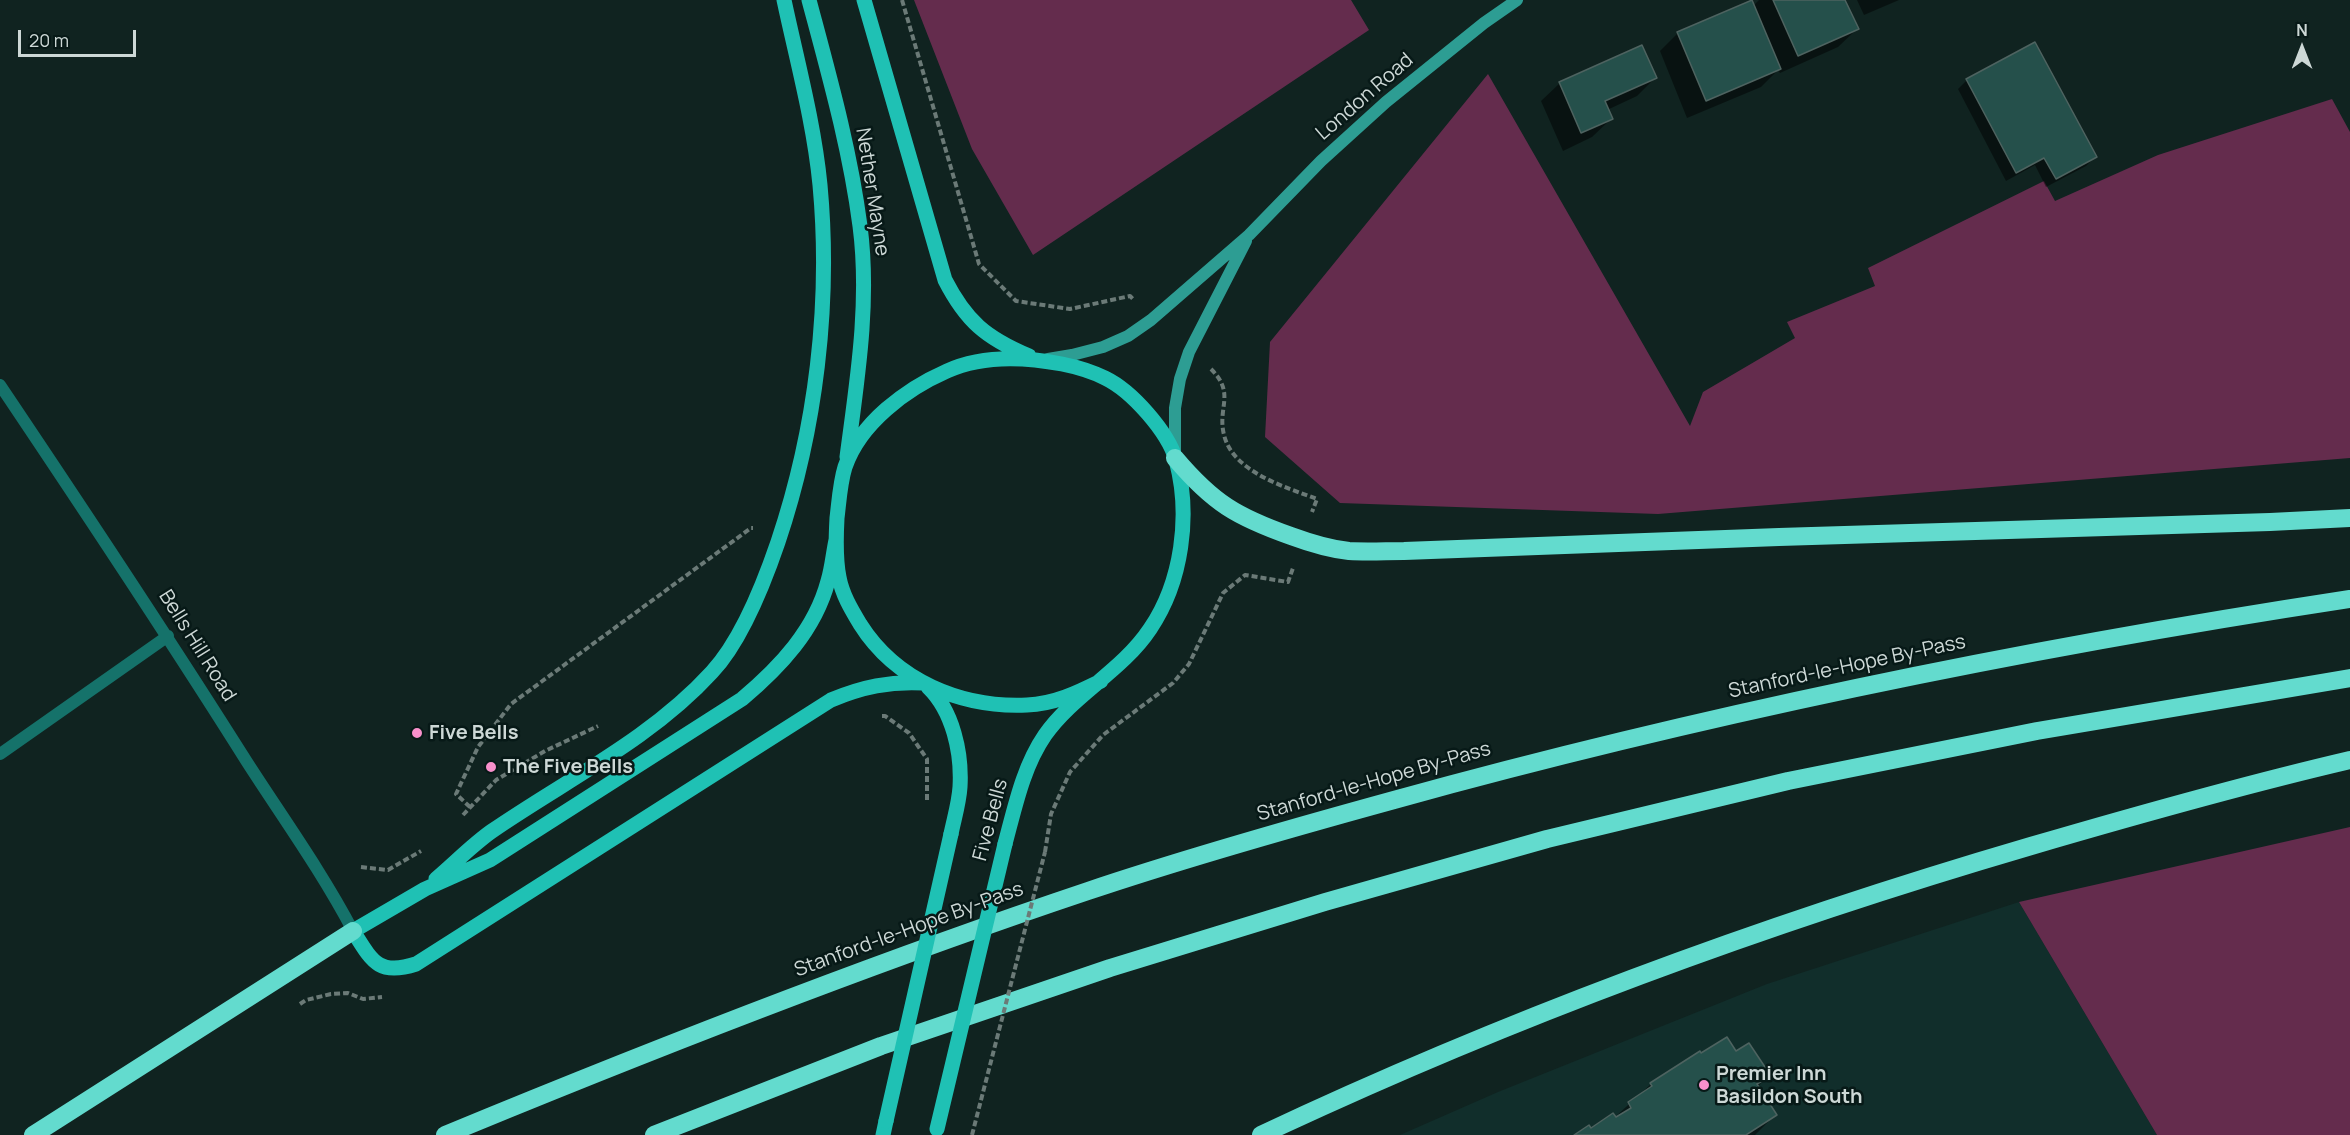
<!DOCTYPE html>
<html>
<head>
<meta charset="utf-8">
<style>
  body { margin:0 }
  #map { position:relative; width:2350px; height:1135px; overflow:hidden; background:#102320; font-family:Manrope,sans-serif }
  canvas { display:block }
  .north { position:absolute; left:2272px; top:18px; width:60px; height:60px; -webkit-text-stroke:4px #071917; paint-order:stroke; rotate:0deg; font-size:16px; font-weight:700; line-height:24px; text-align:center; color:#cdd8d6 }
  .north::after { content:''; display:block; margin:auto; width:21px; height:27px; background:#cdd8d6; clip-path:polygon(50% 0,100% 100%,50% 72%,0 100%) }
  .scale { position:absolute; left:18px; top:30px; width:118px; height:27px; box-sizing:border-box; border:3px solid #cdd8d6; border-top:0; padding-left:8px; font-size:18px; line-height:21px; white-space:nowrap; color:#cdd8d6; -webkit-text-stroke:4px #071917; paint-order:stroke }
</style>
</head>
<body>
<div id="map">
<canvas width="2350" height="1135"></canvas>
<div class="north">N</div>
<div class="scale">20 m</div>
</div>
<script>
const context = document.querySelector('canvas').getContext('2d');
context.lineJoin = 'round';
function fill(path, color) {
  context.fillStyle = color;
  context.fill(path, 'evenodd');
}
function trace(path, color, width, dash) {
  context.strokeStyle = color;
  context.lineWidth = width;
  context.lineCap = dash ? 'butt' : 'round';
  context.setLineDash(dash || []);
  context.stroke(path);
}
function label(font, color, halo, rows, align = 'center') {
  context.font = font + ' Manrope,sans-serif';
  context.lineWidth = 5;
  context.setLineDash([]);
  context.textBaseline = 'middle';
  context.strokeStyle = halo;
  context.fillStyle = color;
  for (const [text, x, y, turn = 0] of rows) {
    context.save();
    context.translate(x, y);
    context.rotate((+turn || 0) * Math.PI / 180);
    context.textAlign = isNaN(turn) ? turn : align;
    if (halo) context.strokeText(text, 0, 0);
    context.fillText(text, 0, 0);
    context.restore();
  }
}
fill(new Path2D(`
  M2019,902L2157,1135H1400L1498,1092L1767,984Z`), '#112e2b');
fill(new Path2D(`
  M914,0H1351L1369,30L1033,255L972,149Z
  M1488,74L1690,426L1703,392L1795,338L1787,322L1875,286L1868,268L2044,181L2055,201L2158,155L2332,99L2350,132V458L1658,514L1340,503L1265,437L1270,342Z
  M2350,827V1135H2157L2019,902Z`), '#642c4d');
fill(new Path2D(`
  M1759,0H1844L1857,29L1838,47L1780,73L1778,70L1761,87L1687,118L1660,51L1678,33L1753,6Z
  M1857,0H1899L1864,15Z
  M1655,78L1637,96L1607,110L1611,119L1592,137L1563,151L1541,101L1560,83Z
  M1967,80L2095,157L2086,166L2046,187L2035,165L2006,181L1958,89Z
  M1699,1053L1701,1056L1736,1053L1769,1076L1757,1087L1775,1115L1755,1135H1577L1614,1118L1651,1084Z`), '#0007');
const building = new Path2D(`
  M1752,0L1781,69L1706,101L1677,32Z
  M1773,0H1845L1859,29L1798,56Z
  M2035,42L2097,157L2056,179L2044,158L2016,173L1966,79Z
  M1642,45L1657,78L1605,101L1613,119L1581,133L1559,82Z
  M1727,1037L1736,1051L1749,1043L1771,1076L1757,1084L1777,1115L1746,1135H1574L1589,1125L1591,1128L1613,1113L1616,1117L1631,1108L1628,1102L1652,1086L1650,1083L1700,1051L1701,1053Z`);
fill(building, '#25504b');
trace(building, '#4e6360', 1.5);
trace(new Path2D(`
  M902,0L979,264L1016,301L1070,309L1130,296L1134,300
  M1211,369C1236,394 1217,407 1224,435C1233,472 1285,487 1317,499L1312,512
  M882,716H885L909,733L927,759V801
  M470,807L456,794L478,747L511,704L751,528H753
  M463,815L496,780L545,751L598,726
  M1045,852L1051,814L1070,772L1103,735L1173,683L1189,664L1223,593L1245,575L1288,582L1293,568
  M361,867L388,870L421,851
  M300,1004L306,1000L331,994L348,993L363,999L382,997`), '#6b7a77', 4, [6, 3]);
trace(new Path2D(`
  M0,385C84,510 167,635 247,762C283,818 322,872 353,931
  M0,754L168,636`), '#15726a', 12);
trace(new Path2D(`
  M1048,359L1072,355L1103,347L1128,336L1151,320L1249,235L1321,161L1386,102L1484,23L1517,0
  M1175,454V408L1180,379L1189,352L1246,241`), '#2d9d93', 12);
trace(new Path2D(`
  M809,0C829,75 850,149 860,226C870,303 857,381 847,457
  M864,0L945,280C966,321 986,338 1029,356
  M836,540C833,554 832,568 828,581C815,630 780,667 742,699L490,860L425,889L353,931C372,961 378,976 416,964L831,700C862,687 890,681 924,683
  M928,687C953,711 962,753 960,787C959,803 954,819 951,834
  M1005,844C1015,807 1023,767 1045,735C1074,694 1122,671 1150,629C1182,582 1191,515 1176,460C1168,432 1132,391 1105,378C1091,371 1077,367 1062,364C1025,357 982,355 947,371C906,389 860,423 845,467C840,483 839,502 837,518C836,537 835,558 839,577C842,594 851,609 860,624C896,681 961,708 1027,705C1054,704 1077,693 1101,681
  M436,879C455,863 472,845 492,831C566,780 651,739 712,672C742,640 764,583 778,542C816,429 831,304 820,185C814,123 797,61 784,0
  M883,1135L886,1121`), '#1fc1b4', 15);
trace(new Path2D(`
  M1175,458C1213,503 1237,517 1291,536C1310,543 1329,549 1349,551C1367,552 1386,551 1404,551L1779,537L2270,522L2350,518
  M33,1135L353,931
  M445,1135C658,1047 870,964 1088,891C1189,857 1292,828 1394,800C1709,713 2028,648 2350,599
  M654,1135L881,1046L1110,968L1325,902L1547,839L1788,781L2037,731L2350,678
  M1261,1135C1509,1018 1768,923 2031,846C2137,815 2243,785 2350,760`), '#63dbce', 18);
trace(new Path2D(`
  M972,1135L1045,852`), '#6b7a77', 4, [6, 3]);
trace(new Path2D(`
  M886,1121L951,834
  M937,1129L1005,844`), '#1fc1b4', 15);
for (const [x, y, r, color] of [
  [417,733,6,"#f890cb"],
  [491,767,6,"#f890cb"],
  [1704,1085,6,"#f890cb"]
]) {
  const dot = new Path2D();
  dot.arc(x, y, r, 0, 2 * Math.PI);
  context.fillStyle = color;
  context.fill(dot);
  trace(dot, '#071917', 2);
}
label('20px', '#cdd8d6', '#071917', [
  ["London Road",1365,97,-41],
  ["Nether Mayne",872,192,81],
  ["Bells Hill Road",197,646,58],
  ["Stanford-le-Hope By-Pass",1847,667,-12],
  ["Stanford-le-Hope By-Pass",1374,782,-16],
  ["Five Bells",991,820,-75],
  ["Stanford-le-Hope By-Pass",909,930,-20]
]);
label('bold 20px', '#cdd8d6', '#071917', [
  ["Five Bells",429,733],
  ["The Five Bells",503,767],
  ["Premier Inn",1716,1074],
  ["Basildon South",1716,1097]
], 'left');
</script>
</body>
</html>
